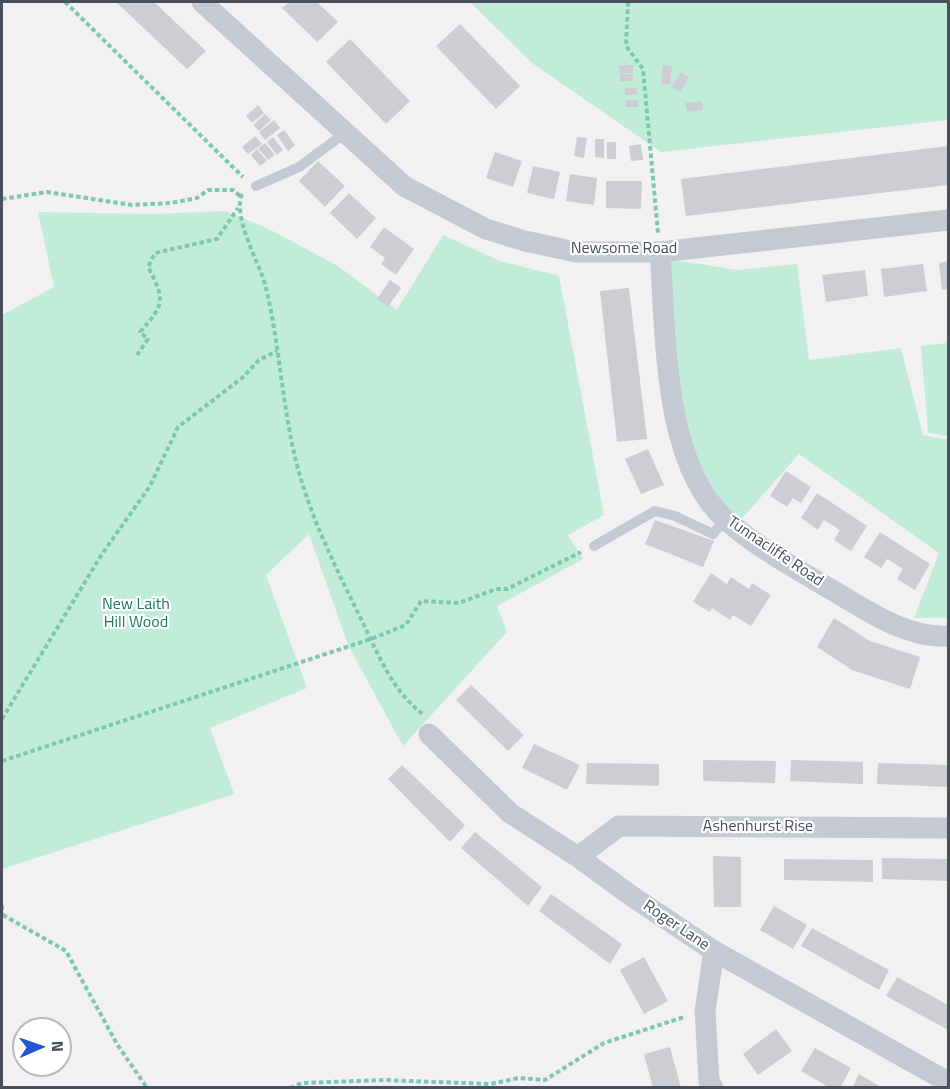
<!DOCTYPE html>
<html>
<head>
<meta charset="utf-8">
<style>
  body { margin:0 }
  #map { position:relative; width:950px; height:1089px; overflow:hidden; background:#f2f0f0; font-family:"Titillium Web",sans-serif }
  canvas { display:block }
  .frame { position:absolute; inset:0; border:3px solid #494f5c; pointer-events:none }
  .north { position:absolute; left:12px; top:1017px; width:60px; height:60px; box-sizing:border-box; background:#fff; border:2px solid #b6b9be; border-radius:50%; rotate:88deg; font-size:16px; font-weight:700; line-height:24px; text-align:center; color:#494f5c }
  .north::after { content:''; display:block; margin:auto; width:21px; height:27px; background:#2554d7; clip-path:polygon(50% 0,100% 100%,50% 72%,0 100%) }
</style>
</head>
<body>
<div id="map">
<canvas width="950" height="1089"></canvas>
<div class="frame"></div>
<div class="north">N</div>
</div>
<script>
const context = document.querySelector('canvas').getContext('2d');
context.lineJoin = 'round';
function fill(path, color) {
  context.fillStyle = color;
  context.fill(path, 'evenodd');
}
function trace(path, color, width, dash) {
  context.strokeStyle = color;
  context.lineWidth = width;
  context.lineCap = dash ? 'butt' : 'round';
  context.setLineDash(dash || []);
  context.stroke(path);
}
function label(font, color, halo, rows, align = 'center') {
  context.font = font + ' "Titillium Web",sans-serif';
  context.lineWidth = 4.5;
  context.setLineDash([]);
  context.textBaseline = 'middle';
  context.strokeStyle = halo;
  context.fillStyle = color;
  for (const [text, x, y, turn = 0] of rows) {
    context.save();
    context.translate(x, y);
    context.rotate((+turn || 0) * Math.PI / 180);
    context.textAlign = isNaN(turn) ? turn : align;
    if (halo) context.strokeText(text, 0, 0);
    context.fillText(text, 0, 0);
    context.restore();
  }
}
fill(new Path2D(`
  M470,2H948V120L661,152L532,63Z
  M225,211L269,229L338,266L397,310L443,235L500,261L559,276L604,515L568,535L583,559L497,606L507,632L403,746L348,645L309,534L266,575L307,688L210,728L234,794L2,869V315L54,287L38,212L152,214Z
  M667,259L738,270L797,264L809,360L901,348L923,435L948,440V618H914L939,553L799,454L738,523L701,479L678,391Z
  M948,343V436L928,433L921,346Z`), '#c1ecd9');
fill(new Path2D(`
  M116,2H154L206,51L187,69Z
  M289,2H317L338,22L317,42L282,8Z
  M460,24L520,86L496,109L436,46Z
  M350,39L410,101L386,124L326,62Z
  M619,65H633V73H619Z
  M663,65L672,66L670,85L661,84Z
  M681,72L689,77L680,92L671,87Z
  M620,74H633V81H620Z
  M625,88H637V95H625Z
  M625,100H638V107H626Z
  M702,101L703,110L687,112L685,103Z
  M258,105L264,113L252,123L246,116Z
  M265,114L271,120L259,131L253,125Z
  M274,120L280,128L265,140L259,132Z
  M284,130L295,145L288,151L277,135Z
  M255,136L262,144L248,154L242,147Z
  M273,137L283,150L277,155L267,142Z
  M577,137L587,138L584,158L574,156Z
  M595,139H604V158L595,157Z
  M607,142H616V159H607Z
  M265,143L275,155L268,160L258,148Z
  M641,144L643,160L631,161L629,146Z
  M948,146V185L686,216L681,179Z
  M257,149L267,161L260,166L251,155Z
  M495,152L522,161L513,187L486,178Z
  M318,161L345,186L325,207L299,181Z
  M533,166L560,172L554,199L527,193Z
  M570,174L597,178L594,205L566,201Z
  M606,181H642L641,209L606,208Z
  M349,193L376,218L357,239L330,213Z
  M384,227L414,249L396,275L381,264L385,258L370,247Z
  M948,261V289L942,290L939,263Z
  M923,264L927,291L884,297L881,269Z
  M865,270L868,296L826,302L822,275Z
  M390,280L401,288L388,307L377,299Z
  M629,288L647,439L617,442L600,291Z
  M648,449L664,485L641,494L625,459Z
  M786,471L811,487L801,503L793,498L787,507L770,496Z
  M817,493L867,526L851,551L834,540L840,530L824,520L818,530L801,518Z
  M655,520L714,541L703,567L645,544Z
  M880,532L930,564L915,590L897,579L903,569L887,559L881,568L864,557Z
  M711,573L727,584L731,577L749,589L752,583L771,595L751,626L733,615L730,620L712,608L710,612L693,602Z
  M834,618L870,641L920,657L910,689L852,670L817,647Z
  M471,685L524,735L508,751L456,700Z
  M534,744L580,765L567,790L522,768Z
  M703,760L776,761L775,783L703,781Z
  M791,760L863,762V784L790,781Z
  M587,763L659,764V786L586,784Z
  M878,763L948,765V787L877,784Z
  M402,765L465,825L450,842L388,779Z
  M475,832L542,887L528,906L461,848Z
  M713,856L741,857V907H714Z
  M882,858L948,859V881L882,879Z
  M784,859L873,860V882L784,880Z
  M551,894L622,944L610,964L539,911Z
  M774,906L807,925L793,949L760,930Z
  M812,928L889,970L879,990L801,946Z
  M644,957L668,1001L644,1014L620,970Z
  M897,977L948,1005V1030L886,996Z
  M776,1029L792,1051L758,1075L743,1054Z
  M670,1047L681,1088H653L644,1054Z
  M815,1048L851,1068L840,1088H830L801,1071Z
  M859,1074L876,1084L883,1088H852Z`), '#cdced4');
trace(new Path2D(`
  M65,2L243,177
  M628,2L626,46L643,69L658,233
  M242,194C232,218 260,263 266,288C281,350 282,414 300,476C315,527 339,574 362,621C379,656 392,691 424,715
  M2,199L47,192L132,205L171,203L197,198L208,190H233L241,197
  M137,355L148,339L140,332C165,304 165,299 148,267L155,253L217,239L238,208
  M2,719L102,554L150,486L178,427L242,378L259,360L277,351
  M2,761L371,639L406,625L421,601L459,603L496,589H507L581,552
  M2,905V916
  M3,915L66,951L117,1044L147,1088
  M290,1088L302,1083L384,1080L490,1084L519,1078L545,1080L604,1043L684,1017`), '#7bc8af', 4, [4.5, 3]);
trace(new Path2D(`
  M256,186L299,167L345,133
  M594,546L655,511L675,516L713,534L725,519`), '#c4c9d3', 10);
trace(new Path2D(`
  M202,2L404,186L486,229L525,241L576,252H660L948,220
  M660,252C666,331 662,464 726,520C757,547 796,569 832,590C866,610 908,639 948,636
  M429,734L510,813L578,857L633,897L714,951L948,1082
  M578,857L619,826L948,828
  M713,1088L709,1081L705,1011L714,951`), '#c4c9d3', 21);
label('16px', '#494f5c', '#fff', [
  ["Newsome Road",624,249],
  ["Tunnacliffe Road",775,552,34],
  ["Ashenhurst Rise",758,827],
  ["Roger Lane",676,926,34]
]);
label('16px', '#1d795b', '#fff', [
  ["New Laith",136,605],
  ["Hill Wood",136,623]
]);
</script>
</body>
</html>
